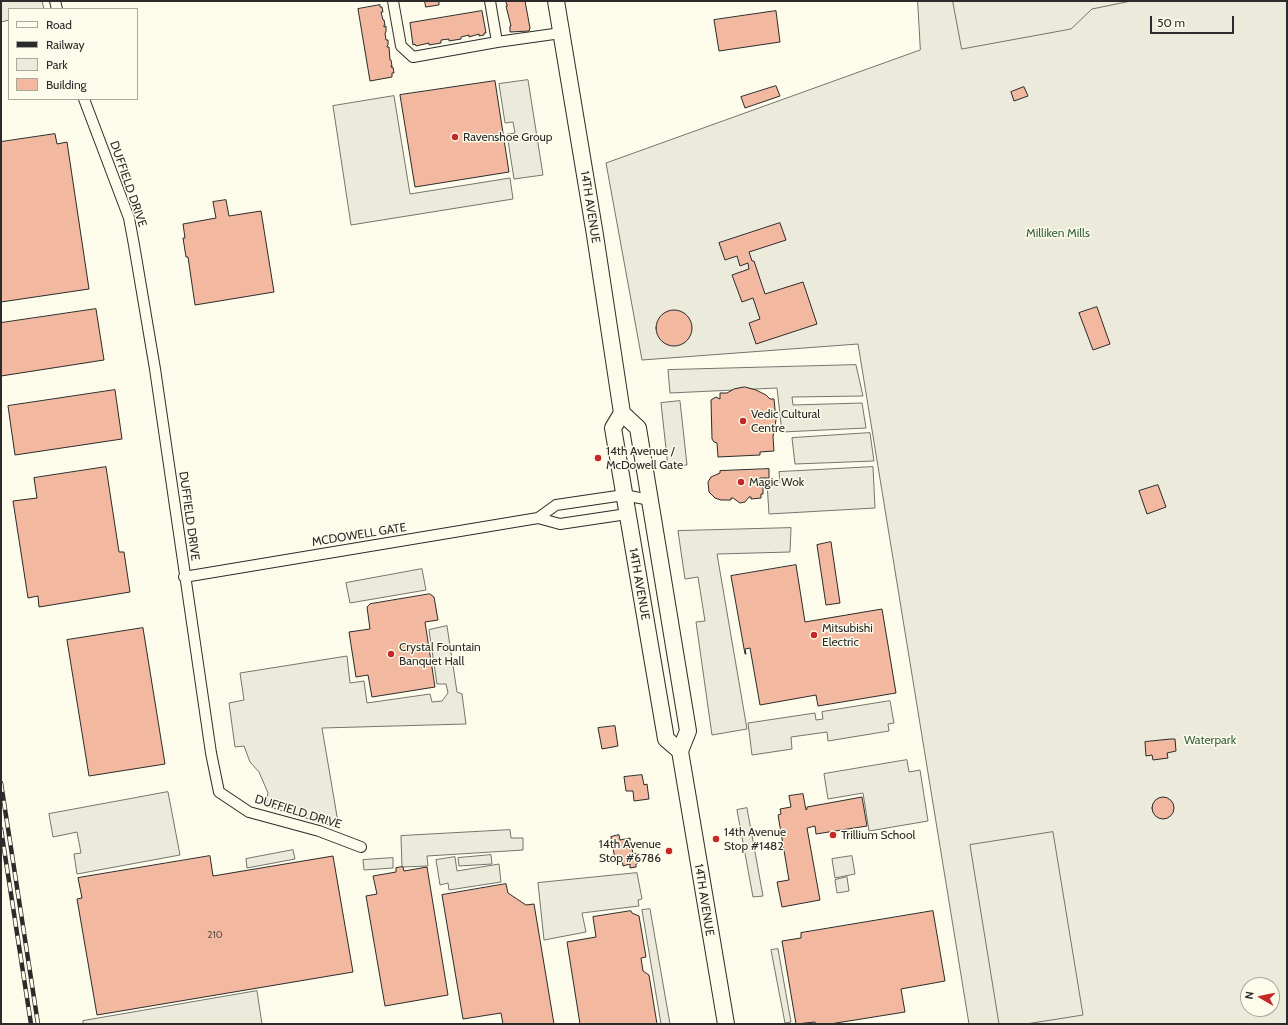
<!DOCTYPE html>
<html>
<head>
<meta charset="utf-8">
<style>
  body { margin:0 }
  #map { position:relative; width:1288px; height:1025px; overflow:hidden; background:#fdfbea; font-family:Cabin,sans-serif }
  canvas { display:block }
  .frame { position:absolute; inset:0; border:2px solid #2b2b2b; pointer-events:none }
  .legend { position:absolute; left:8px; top:8px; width:130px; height:92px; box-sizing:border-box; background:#fdfbea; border:1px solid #a9a89e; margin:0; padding:5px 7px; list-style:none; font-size:12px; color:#2b2b2b }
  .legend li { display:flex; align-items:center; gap:8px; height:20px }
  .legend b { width:20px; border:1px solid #a9a89e }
  .north { position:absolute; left:1240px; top:977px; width:40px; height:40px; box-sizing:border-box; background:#fdfbea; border:1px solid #a9a89e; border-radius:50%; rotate:279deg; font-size:11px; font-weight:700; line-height:16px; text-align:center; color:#2b2b2b }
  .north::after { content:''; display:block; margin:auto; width:14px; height:18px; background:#c62828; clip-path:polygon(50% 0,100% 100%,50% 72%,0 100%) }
  .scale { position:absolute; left:1150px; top:16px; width:84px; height:18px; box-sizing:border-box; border:2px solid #2b2b2b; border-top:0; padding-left:5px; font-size:12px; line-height:14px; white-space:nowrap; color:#2b2b2b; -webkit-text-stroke:3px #fdfbea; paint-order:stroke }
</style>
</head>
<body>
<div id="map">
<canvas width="1288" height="1025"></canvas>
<div class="frame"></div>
<ul class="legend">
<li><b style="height:5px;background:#fdfbea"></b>Road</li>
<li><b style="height:5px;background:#2b2b2b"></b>Railway</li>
<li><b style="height:11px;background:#ecebdb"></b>Park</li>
<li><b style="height:11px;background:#f2b8a0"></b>Building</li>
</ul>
<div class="north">N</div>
<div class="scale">50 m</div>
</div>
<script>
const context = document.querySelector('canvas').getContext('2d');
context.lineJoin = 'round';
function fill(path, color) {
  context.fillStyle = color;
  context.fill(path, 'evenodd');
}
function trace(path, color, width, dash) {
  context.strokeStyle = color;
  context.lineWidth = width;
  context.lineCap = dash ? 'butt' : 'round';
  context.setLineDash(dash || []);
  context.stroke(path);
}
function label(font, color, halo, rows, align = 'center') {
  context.font = font + ' Cabin,sans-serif';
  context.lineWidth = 3;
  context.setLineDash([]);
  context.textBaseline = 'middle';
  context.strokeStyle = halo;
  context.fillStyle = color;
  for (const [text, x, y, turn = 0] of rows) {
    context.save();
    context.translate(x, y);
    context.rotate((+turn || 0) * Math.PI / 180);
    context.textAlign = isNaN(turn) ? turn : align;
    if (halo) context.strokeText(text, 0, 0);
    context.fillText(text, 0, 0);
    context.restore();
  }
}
const green = new Path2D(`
  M918,1H1287V1024H969L858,344L642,360L606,163L920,50ZM1248,985H1272V1009H1248Z
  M847,877L849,891L837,893L835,880Z`);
fill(green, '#ecebdb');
trace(green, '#74746e', 1);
const parking = new Path2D(`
  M1,1H42L44,9H9V20L1,22Z
  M953,1H1131L1092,9L1071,29L962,49Z
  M528,80L543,175L514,179L507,134L515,133L513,122L505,123L499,84Z
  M394,96L410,194L510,178L513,199L351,225L333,106Z
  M856,365L863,396L792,397L793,405L862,403L866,428L782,432L777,388L670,393L668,370Z
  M680,401L687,465L668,467L661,403Z
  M870,433L874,461L795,464L792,438Z
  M873,467L875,508L769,514L767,483L780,482L779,472Z
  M791,528L790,552L717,554L747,729L712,735L696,622L705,621L698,577L685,579L678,531Z
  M422,569L426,590L350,603L346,583Z
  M447,626L457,692L462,694L466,724L322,728L339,828L266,806L268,793L259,772L250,762L244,746L235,747L229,703L244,700L240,673L347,656L350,683L364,681L367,703L430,694L432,702L442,701L448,693L446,684H437L429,630Z
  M890,701L894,723L888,724L889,731L828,741L827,732L791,737L792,749L752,755L748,723L815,713L816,720L823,719L822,712Z
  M907,760L909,772L920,770L928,821L869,831L863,793L828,799L824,774Z
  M168,792L180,855L77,874L74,854L81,853L77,832L53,837L49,814Z
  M747,808L763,896L753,897L737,810Z
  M510,830L511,838H523V850L427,856L428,866L402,867L401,836Z
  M1053,832L1083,1015L1026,1024H999L970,845Z
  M293,850L295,859L247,868L246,859Z
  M491,855L492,864L459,866L458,858Z
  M852,856L855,874L835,878L832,859Z
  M455,857L457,871L499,864L501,882L449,890L448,883L440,885L436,860Z
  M393,858V868L364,870L363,860Z
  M637,873L642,899L638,900L639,906L582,913L586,932L544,940L538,883Z
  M650,909L670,1024H661L642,910Z
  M778,949L791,1022L785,1023L771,950Z
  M257,991L262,1024H83V1021Z`);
fill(parking, '#eceadb');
trace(parking, '#74746e', 1);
const building = new Path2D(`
  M425,1H439V5L426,7Z
  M506,1H525L530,28L529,31L510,32V26H511L506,6H507Z
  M380,5V7H382L383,12H381L383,20H384L385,25H384V27L386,26V32L385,33L386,40H388V45L387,46V47H389L390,60H391L392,66H391V67H393L394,73H392V77L370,81L358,9Z
  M482,11L486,33H484V35L479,36V34L469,37V35L461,37V39L449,41V39L441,40V43L429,45V43L416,46L415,44L413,45L410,23Z
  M776,11L780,42L719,51L714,20Z
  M495,81L509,172L415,187L400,95Z
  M776,86L780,96L745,108L741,97Z
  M1024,87L1028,96L1014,101L1011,92Z
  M55,134L57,144L67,142L89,289L1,302V142Z
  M226,200L229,216L261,211L274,292L195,305L188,257H186L183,238H185L183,224L216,218L213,202Z
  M780,223L786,240L749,252L752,261H754L765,294L803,282L817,324L756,344L749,323L760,319L753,298L742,302L732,275L749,269L748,263L740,266L737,256L725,260L719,243Z
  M1097,307L1110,344L1093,350L1079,313Z
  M96,309L104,360L1,376V323Z
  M656 328a18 18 0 1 1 36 0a18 18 0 1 1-36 0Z
  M745,387L756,390L766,395L770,399H774L776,420L773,437L774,451L760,452V455L718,457L717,443L714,442L712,439L711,400L716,397L720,399V393H727L734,389Z
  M115,390L122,439L15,455L8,406Z
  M106,467L119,552H124L130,592L39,607L38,596L28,598L13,501L37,498L34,478Z
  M769,469V478H760L761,485H763V494H761V498L751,499V497H749L745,502L740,503L733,498H731V500H721L715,498L709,492L708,482L711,477L720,473V471Z
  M1158,485L1166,507L1147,514L1139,491Z
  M831,542L840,603L826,605L817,545Z
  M796,565L805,622L882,609L896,693L818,706L816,695L760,705L750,648L745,649L746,654H745L731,576Z
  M430,594L434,597L438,620L425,622L435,687L372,697L368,675L356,677L349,632L370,629L367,607L370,604Z
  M143,628L165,764L89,776L67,640Z
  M615,726L618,746L602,749L598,728Z
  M1171,739H1175L1176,751L1167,753L1168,758L1153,760L1152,755L1146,756L1145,742Z
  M642,775L644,785L647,784L649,799L634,801L633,791H626L624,777Z
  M803,794L806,810L807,809V807L862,797L867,826L816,834L815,826L807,828L820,900L782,907L777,882L789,880L778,815L781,814L780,809L791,807L789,796Z
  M1152 808a11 11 0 1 1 22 0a11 11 0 1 1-22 0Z
  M619,835L620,840L630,838L633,854L636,853L638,863L636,864V867L630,868V864L623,866L622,858L615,859L611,837Z
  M210,856L213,876L333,856L353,972L97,1015L77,899L82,898L78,878Z
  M403,867L404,871L427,867L448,995L385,1006L366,896L377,894L373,876L396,872V868Z
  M506,884L508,893L526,905L534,904L554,1024H503L501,1013L463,1019L442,895Z
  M631,911L632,913L639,916L646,957L641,958L643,971L649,975L657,1024H580L567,942L596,937L593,917Z
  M933,911L945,981L901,989L905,1012L830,1024H816L815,1022L796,1024L782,941L801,938V933Z`);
fill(building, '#f2b8a0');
trace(building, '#2b2b2b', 1);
const minor = new Path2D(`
  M55,1L57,9
  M393,1L401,46L413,57L497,42L561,33
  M490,1L497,42
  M84,99L129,218L134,245L155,369L211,753L219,792L249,812L319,831L361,847
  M538,518L556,505L624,495L650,500
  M184,577L538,518L560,524L627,514`);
const primary = new Path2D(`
  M556,1L595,235L622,413L638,428L688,731L680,751L726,1024
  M622,413L613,428L666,739L680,751`);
trace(minor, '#2b2b2b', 12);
trace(primary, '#2b2b2b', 18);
trace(minor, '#fdfbea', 10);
trace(primary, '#fdfbea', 16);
const rail = new Path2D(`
  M1,783L38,1024
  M1,829L31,1024`);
trace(rail, '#2b2b2b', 4.5);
trace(rail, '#fdfbea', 3, [9]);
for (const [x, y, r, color] of [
  [455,137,4,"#c62828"],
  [743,421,4,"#c62828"],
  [598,458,4,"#c62828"],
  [741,482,4,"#c62828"],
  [814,635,4,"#c62828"],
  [391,654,4,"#c62828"],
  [833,835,4,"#c62828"],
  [716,839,4,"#c62828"],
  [669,851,4,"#c62828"]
]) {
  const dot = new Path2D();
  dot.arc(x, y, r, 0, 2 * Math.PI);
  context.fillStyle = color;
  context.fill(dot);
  trace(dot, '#fdfbea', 1.5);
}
label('10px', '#5d4e48', null, [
  ["210",215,935]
]);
label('12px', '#2b2b2b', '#fdfbea', [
  ["Ravenshoe Group",463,137],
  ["Vedic Cultural",751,414],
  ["Centre",751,428],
  ["14th Avenue /",606,451],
  ["McDowell Gate",606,465],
  ["Magic Wok",749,482],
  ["Mitsubishi",822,628],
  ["Electric",822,642],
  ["Crystal Fountain",399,647],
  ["Banquet Hall",399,661],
  ["14th Avenue",724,832],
  ["Stop #1482",724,846],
  ["Trillium School",841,835],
  ["14th Avenue",661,844,"right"],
  ["Stop #6786",661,858,"right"]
], 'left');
label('12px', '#2b2b2b', '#fdfbea', [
  ["DUFFIELD DRIVE",128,184,71],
  ["14TH AVENUE",590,207,81],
  ["DUFFIELD DRIVE",189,516,82],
  ["MCDOWELL GATE",359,535,-9],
  ["14TH AVENUE",639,584,80],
  ["DUFFIELD DRIVE",298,812,17],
  ["14TH AVENUE",704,900,81]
]);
label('12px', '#34623c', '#fdfbea', [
  ["Milliken Mills",1058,233],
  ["Waterpark",1210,740]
]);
</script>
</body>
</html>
